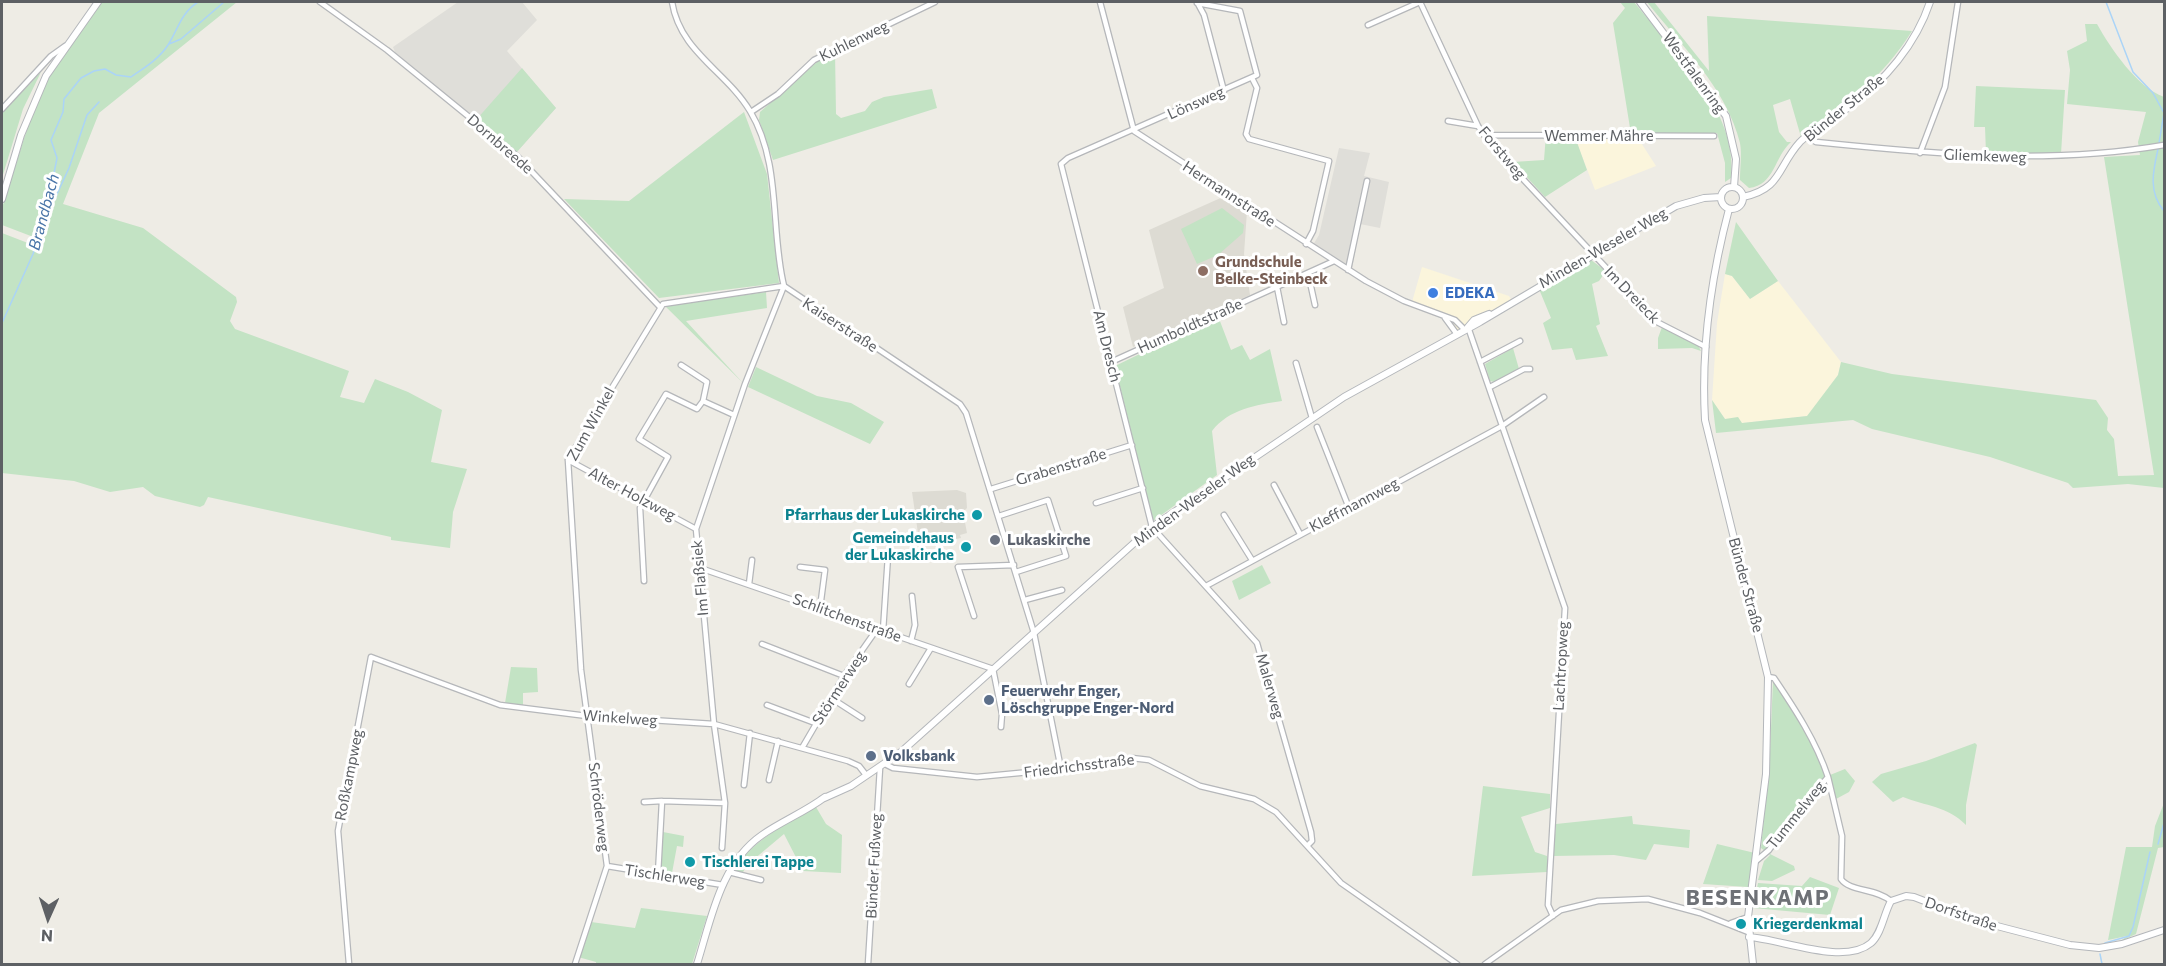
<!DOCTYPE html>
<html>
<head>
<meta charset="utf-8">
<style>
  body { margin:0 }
  #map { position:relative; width:2166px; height:966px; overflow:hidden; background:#eeece5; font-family:Commissioner,sans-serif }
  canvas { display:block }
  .frame { position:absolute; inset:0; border:3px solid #5d6064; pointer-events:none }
  .north { position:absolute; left:18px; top:888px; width:60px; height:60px; -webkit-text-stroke:4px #fff; paint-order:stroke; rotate:183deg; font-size:16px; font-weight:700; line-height:24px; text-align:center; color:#5d6064 }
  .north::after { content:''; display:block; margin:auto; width:21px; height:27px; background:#5d6064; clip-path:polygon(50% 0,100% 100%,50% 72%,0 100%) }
</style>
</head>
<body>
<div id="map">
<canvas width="2166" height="966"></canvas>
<div class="frame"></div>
<div class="north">N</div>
</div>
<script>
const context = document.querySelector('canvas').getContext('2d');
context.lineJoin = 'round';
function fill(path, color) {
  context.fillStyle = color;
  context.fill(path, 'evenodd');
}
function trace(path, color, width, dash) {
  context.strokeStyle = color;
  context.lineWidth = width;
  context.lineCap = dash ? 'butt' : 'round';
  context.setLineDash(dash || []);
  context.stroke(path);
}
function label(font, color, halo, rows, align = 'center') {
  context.font = font + ' Commissioner,sans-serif';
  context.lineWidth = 6;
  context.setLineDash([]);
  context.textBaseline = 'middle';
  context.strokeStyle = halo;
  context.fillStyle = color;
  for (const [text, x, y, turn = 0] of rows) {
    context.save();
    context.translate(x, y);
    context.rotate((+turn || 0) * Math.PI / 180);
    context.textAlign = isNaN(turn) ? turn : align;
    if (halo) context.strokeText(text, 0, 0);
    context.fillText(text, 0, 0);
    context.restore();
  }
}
fill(new Path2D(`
  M1575,138H1638L1656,166L1595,190Z
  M1422,267L1509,296L1514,304L1461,336L1455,334L1442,315L1412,302Z
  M1725,274L1732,276L1750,299L1778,281L1841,362L1838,375L1808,416L1742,423L1725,419L1712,400L1717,323Z`), '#fbf5dc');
fill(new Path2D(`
  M458,2H522L537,20L507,51L556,108L516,153L395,52L393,47Z
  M1339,148L1370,153L1364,176L1389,182L1380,228L1360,224L1352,269L1313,245L1319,235Z`), '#dfded9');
fill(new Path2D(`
  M1225,196L1247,211L1244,254L1250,295L1133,347L1123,307L1164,288L1149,230Z
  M957,490L966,493L967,508L963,512L967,533L960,535L961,538L920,547L912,492Z`), '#dddbd3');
fill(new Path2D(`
  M102,2H237L99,113L63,204L143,228L236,297L237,302L230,321L235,329L349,371L340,397L364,403L375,379L408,392L442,410L431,462L467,469L453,512L450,548L391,540V537L208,497L204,505L200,507L155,496L143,487L110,492L74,481L2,473V233L33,245L36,238L2,225V208L34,107L50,74Z
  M1620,2H1634C1673,51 1739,110 1731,178L1725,182V163L1717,133L1631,134L1613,23L1625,8Z
  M1647,2H1654L1709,71L1707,16L1912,31C1882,79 1846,104 1801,137L1790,99L1773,105L1779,132L1787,142H1791C1774,157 1775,185 1749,188L1740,180C1740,168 1742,154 1740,143C1727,89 1680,44 1647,2Z
  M2085,24H2097C2111,49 2137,87 2164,97V488L2128,484L2073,488L2068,483L1990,457L1872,429L1853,420L1716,433L1712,400L1725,419L1738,417L1742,423L1807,416L1838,375L1841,362L1892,374L2096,400L2108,418L2107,430L2114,439L2118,476L2154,475L2104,157L2140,155L2138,142L2146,112L2067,104L2070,70L2067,51L2087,41Z
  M835,51L836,114L841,118L865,111L872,102L884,97L932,89L937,108L773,160L759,120L760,112L819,60Z
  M522,68L556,108L516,153L476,120Z
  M41,72L23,109L2,178V113Z
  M1976,86L2065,90L2061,154L1986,153L1985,127H1974Z
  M744,112L767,174L779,283L659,298L564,199L629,201Z
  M1546,134H1574L1587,170L1545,197L1513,162L1544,160Z
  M1222,208L1244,225L1243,233L1218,255L1197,264L1181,229Z
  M1736,222L1778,281L1750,299L1732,276L1725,274Z
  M1591,260L1606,271L1599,281L1592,284L1600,324L1596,326L1608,356L1576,360L1572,348L1552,350L1543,323L1551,318L1539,289Z
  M766,292L767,308L686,321L743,383L665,306Z
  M1218,316L1231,350L1242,345L1250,360L1270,349L1282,401C1256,405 1229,409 1212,431L1217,475L1153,521L1115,366Z
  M1662,327L1698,345L1701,351L1692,348L1658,349V338Z
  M1513,348L1519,369L1494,382L1490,381L1485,364Z
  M756,367L817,396L851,403L884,422L870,444L748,387Z
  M1262,565L1271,583L1239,600L1232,581Z
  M511,667L537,668L538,692L523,693V705L505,703Z
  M1773,680C1798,709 1817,739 1830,775L1845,769L1855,781L1849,792L1836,799L1832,782L1793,822L1770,854L1794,866L1795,870L1772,881L1758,880L1764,861L1770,855L1761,848L1770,753Z
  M1975,743L1977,745L1966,805V825C1948,806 1925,806 1903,797L1893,802L1872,782L1881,774L1926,761Z
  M1483,786L1550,794V808L1521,817L1535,852L1547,856V872L1472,876Z
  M2164,803V847L2158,848L2136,934L2121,941L2127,936L2108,940L2126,847H2152L2155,826Z
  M816,807L826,824L842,835L841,873L803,871L784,834L747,865L742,874L733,871C754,839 784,825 816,807Z
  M1632,816L1633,824L1690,830L1689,848L1654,844L1646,860L1614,855L1553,856L1556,824Z
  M663,832L684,836L683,847L677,846L672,873L665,872L661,867Z
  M1717,844L1755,853L1748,887L1703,884Z
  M1810,877L1839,888L1830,915L1753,908L1758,883L1802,886Z
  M641,908L707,916L692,964H596V962L578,957L591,922L635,928Z`), '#c3e3c4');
trace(new Path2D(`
  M2106,2L2133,72L2153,93L2164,113L2159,143
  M169,44L181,39L224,2
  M2158,149C2153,171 2148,192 2164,211
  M47,209L57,158L51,140L63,112L64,99L81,78L94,71L105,69L116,75L131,77C144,68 159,59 168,45C178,29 181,13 198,2
  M50,209L69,168L87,115L99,102
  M2,323L33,254L45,220
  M2158,844L2164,823
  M2105,943L2129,936L2133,927L2150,852
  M2100,954L2102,964`), '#abd4f7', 1.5);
const street = new Path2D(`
  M320,2L387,50L517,156L660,307
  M672,2C680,52 726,71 750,111C782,164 770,230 784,286L960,404L966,413L1034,633L1061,769
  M1100,2L1134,131L1366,281L1404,301L1455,320L1464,329
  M1197,2L1204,15L1224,91
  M1197,3L1240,11L1257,75L1068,158L1061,164L1152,527L1257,643L1311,832L1312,841L1308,845
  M1368,25L1420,2L1478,126L1492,146L1657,322L1706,347
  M1252,78L1257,88L1246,134L1249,139L1329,161L1313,231L1306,244
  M2,109L51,56L65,46
  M751,112L778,94L814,60L935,2
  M1448,121L1478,126
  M1484,135L1714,136
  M1807,137L1816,142C1933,154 2048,165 2164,145
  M1920,153L1945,87L1958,2
  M1348,270L1367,181
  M1308,273L1315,305
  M1277,287L1284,322
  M1445,318L1456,333
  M1468,327L1565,608L1548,905L1553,916
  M1111,362L1334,261
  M1480,362L1520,341
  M1296,363L1312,418
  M681,365L707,382L703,401
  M1490,387L1524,369H1530
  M1317,427L1349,508
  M568,460L696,529
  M1274,485L1300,534
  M991,489L1132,445
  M1096,503L1143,488
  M1224,515L1252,560
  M999,516L1048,500L1066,556L1016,572
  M800,567L825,570L820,608
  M700,568L993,669L1002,714L1001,727
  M644,581L640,508L668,457L639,439L666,394L697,409L703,401L734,415
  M749,584L752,560
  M1206,586L1502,426L1544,397
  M1025,600L1062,590
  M974,616L958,567L1014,565
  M883,631L888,556
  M911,641L915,625L912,596
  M762,644L844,676
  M909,684L931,648
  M831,698L862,718
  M767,705L815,723
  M802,748L844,676L877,629
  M885,764L893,768L977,777L1061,769L1132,758L1149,760L1200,786L1254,799L1276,812L1341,883L1457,964
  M1828,777L1842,836L1841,879C1850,892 1876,888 1891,901
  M769,780L778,741
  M744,785L750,733
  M644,802L662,801
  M1756,861L1769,850L1786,826L1828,777C1816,741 1795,709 1774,678L1768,677
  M607,866L723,885
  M729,872L761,880
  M658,874L662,801L725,803
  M1731,923L1748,917
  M349,964L338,831L371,657L500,705L587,716L714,724L848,761L859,766L866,775
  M575,964L607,866L581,670L568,460L663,304L784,286L745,384L696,529L714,724L725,803L722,848
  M868,964L880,768
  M1485,964L1561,910L1598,901L1648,899L1700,913L1748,932`);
const secondary = new Path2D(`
  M1640,2L1726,116L1736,159L1734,187
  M1721 198a11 11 0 1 1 22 0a11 11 0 1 1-22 0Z
  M1743,197C1782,189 1777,167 1800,142C1814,128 1834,118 1849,107C1885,81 1916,44 1930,2
  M2,199L21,135L46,76L98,2
  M1729,209C1711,277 1701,349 1705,420L1768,677L1766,774L1748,917L1753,964
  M1468,327L1474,320L1489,314
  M822,799L851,786L901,752L1152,527L1344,397L1480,322L1676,206L1704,198L1721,197
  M1749,937C1781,939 1844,966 1871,943C1882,933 1884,913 1891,901L1906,896L1914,897L1974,920L2070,945L2099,948L2122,944L2164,930
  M697,964C711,920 720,864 762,835C782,821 805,812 825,797`);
trace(street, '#b5b7ba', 7);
trace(secondary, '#b4b7bb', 8);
trace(street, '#fff', 4.5);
trace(secondary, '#fff', 6);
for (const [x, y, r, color] of [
  [1203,271,6,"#8d6e63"],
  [1433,293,6,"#3f7fe0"],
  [977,515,6,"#0f9aa8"],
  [995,540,6,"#6b7280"],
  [966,547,6,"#0f9aa8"],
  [989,700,6,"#5c6f8a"],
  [871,756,6,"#5c6f8a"],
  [690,862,6,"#0f9aa8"],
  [1741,924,6,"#0f9aa8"]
]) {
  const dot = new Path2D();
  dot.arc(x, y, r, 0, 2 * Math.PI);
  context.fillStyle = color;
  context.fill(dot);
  trace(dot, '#fff', 2);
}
label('15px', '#5d6064', '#fff', [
  ["Kuhlenweg",854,41,-26],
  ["Westfalenring",1694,73,54],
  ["Lönsweg",1196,103,-24],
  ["Bünder Straße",1844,108,-39],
  ["Wemmer Mähre",1599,136],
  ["Dornbreede",500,144,41],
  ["Forstweg",1502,153,50],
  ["Gliemkeweg",1985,156,2],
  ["Hermannstraße",1229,194,33],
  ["Minden-Weseler Weg",1603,248,-30],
  ["Im Dreieck",1632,295,46],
  ["Kaiserstraße",840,325,33],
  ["Humboldtstraße",1190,326,-24],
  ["Am Dresch",1107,346,76],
  ["Zum Winkel",591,424,-61],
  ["Grabenstraße",1061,467,-17],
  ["Alter Holzweg",632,494,28],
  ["Minden-Weseler Weg",1194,500,-36],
  ["Kleffmannweg",1354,505,-28],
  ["Im Flaßsiek",700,578,-95],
  ["Bünder Straße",1746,585,75],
  ["Schlitchenstraße",847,618,20],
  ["Lachtropweg",1561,666,-87],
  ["Malerweg",1270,686,74],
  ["Störmerweg",839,688,-57],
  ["Winkelweg",620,718,4],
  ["Friedrichsstraße",1079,766,-7],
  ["Roßkampweg",349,775,-79],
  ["Schröderweg",599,807,83],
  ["Tummelweg",1796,815,-51],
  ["Bünder Fußweg",874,866,-87],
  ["Tischlerweg",665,876,9],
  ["Dorfstraße",1961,914,19]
]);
label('bold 15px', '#785e54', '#fff', [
  ["Grundschule",1215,262],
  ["Belke-Steinbeck",1215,279]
], 'left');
label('bold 15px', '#366cbe', '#fff', [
  ["EDEKA",1445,293]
], 'left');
label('bold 15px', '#0d838f', '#fff', [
  ["Pfarrhaus der Lukaskirche",965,515],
  ["Gemeindehaus",954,538],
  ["der Lukaskirche",954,555],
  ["Tischlerei Tappe",702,862,"left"],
  ["Kriegerdenkmal",1753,924,"left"]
], 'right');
label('bold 15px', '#5b616d', '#fff', [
  ["Lukaskirche",1007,540]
], 'left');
label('bold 15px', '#4e5e75', '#fff', [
  ["Feuerwehr Enger,",1001,691],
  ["Löschgruppe Enger-Nord",1001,708],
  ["Volksbank",883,756]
], 'left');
label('italic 16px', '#4975a8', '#fff', [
  ["Brandbach",44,212,-75]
]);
context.letterSpacing = '1.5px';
label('bold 21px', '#6e7176', '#fff', [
  ["BESENKAMP",1758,898]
]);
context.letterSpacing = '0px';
</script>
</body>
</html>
